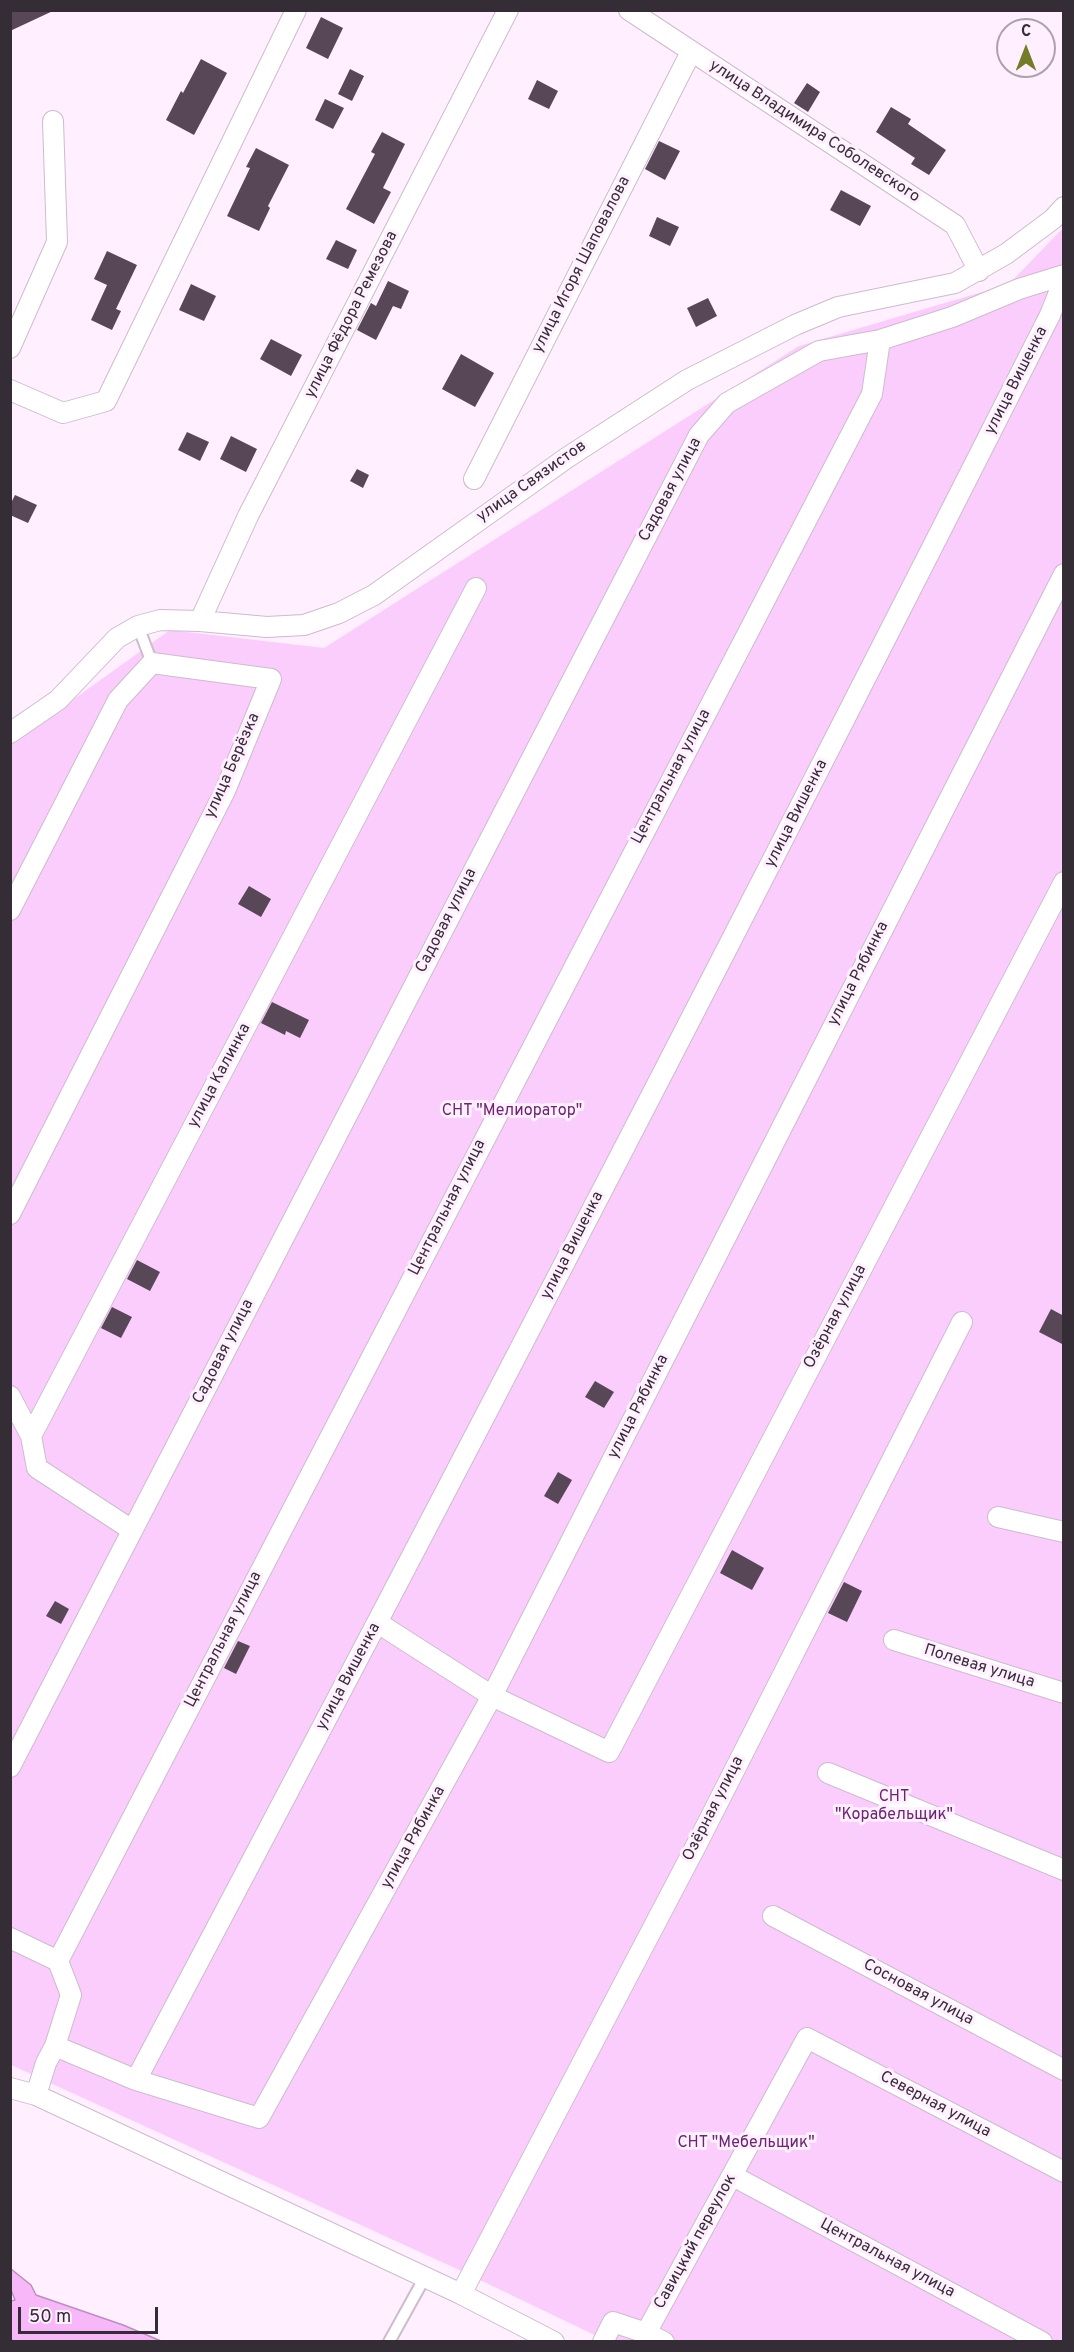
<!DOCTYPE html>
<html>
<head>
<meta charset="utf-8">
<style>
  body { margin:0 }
  #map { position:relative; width:1074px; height:2352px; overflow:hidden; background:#ffefff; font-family:Overpass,sans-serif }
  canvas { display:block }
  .frame { position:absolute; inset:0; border:12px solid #342d35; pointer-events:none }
  .north { position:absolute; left:996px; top:18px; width:60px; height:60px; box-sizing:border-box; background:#ffefff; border:2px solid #aea1ae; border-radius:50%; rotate:0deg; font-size:16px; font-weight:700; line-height:24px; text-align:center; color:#342d35 }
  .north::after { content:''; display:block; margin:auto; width:21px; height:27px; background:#737d28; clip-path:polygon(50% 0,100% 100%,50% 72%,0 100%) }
  .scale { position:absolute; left:18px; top:2307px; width:140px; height:27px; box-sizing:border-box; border:3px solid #342d35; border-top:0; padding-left:8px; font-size:18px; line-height:21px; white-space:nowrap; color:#342d35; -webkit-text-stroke:4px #ffefff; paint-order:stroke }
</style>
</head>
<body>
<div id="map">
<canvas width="1074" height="2352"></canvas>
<div class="frame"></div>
<div class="north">С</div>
<div class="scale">50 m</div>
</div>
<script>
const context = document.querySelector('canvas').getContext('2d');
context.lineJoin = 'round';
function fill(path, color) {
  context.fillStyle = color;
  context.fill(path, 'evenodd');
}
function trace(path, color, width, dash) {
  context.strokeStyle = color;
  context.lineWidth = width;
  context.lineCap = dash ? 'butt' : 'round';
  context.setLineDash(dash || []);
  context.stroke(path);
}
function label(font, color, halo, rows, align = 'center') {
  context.font = font + ' Overpass,sans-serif';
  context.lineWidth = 6;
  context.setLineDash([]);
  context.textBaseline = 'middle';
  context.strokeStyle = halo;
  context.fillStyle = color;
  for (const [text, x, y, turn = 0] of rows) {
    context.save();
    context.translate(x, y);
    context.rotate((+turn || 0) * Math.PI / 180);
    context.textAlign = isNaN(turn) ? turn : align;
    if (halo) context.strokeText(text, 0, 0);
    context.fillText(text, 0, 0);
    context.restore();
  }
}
fill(new Path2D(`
  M1063,228V2341H607L457,2269L11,2065L10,745L170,630L324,648L799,346L1009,284Z`), '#fbcdfd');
const water = new Path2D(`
  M11,2269L31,2285L36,2295L123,2325L161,2341H13L11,2339V2301L15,2300L11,2290Z`);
fill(water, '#f7b7f9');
trace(water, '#bc8ebe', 1.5);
fill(new Path2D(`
  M10,10H55L10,31Z
  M321,17L343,28L328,59L306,48Z
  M201,59L227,73L194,135L166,120L181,91L183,93Z
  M350,69L364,76L352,101L338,94Z
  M537,80L558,91L549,109L528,99Z
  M807,83L820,92L808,112L794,103Z
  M325,99L344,108L333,129L315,120Z
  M891,107L911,119L908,124L946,150L929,175L911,164L915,158L876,132Z
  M382,132L405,144L383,188L391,192L374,224L346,209L375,154L371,152Z
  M659,141L680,151L665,180L645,169Z
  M256,148L289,165L268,206L270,208L259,231L227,216L250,168L246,167Z
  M841,190L871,206L860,226L830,210Z
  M657,217L679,227L670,246L649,236Z
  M336,240L357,250L348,269L326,259Z
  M107,251L137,265L116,309L121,311L112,330L91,320L107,285L94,279Z
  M388,281L409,291L401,309L393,306L376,340L357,330L371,303L376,306Z
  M191,284L216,296L204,321L179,310Z
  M708,298L717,316L696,327L687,308Z
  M271,339L302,355L291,376L260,359Z
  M461,354L494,373L475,407L442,389Z
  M187,432L209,442L200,461L178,450Z
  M231,436L257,449L246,472L220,459Z
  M357,469L369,475L363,488L350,481Z
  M15,495L37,505L28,523L10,515V505Z
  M249,886L271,899L261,917L238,904Z
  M272,1002L309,1020L300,1038L286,1031L285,1035L261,1023Z
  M137,1260L160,1272L150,1291L127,1279Z
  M112,1307L132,1317L121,1338L101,1328Z
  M1051,1309L1064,1316V1345L1039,1332Z
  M595,1381L614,1392L604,1408L585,1397Z
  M558,1472L572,1480L558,1504L544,1496Z
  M732,1550L764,1568L752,1590L720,1573Z
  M844,1582L862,1591L847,1622L828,1613Z
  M55,1601L69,1609L61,1624L46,1616Z
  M238,1641L250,1646L236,1674L224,1668Z`), '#574757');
const service = new Path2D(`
  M138,626L152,663
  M389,2342L425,2277`);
const minor = new Path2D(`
  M629,10L955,225L979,271
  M10,348L57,242L53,121
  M10,390L63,413L106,401L296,10
  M474,479L691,52
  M200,621L248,516L508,10
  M10,733L58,700L117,638L138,626L160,620L200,621L267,627L304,625L339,613L374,595L568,457L687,380L795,325L838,307L955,283L1006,254L1053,219L1064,207
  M10,910L118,700L152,663L271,679L225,791L10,1214
  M10,1396L31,1436
  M998,1517L1064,1532
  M132,1530L37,1468L31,1436L476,588
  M378,1623L492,1696L609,1752L1064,882
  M894,1640L1064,1693
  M10,1767L699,435L727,403L819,351L880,340L952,317L1019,289L1064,275
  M828,1773L1064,1870
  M773,1916L1064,2070
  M10,1938L58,1961
  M55,2046L71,1995L58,1961L872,394L880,340
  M136,2080L259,2118L492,1696L1064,574
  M10,2088L36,2095L461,2294L554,2342
  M36,2095L46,2063L55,2046L136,2080C446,1495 751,907 1050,315L1064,280
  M733,2176L1042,2342
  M461,2294L698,1842L962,1322
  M646,2333L664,2342
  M603,2342L613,2322L646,2333L807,2038L1064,2172`);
trace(service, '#cdbbce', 14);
trace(minor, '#cdbbce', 22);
trace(service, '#fff', 10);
trace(minor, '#fff', 20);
label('16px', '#342d35', '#ffefff', [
  ["улица Владимира Соболевского",814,132,33],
  ["улица Игоря Шаповалова",582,265,-63],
  ["улица Фёдора Ремезова",352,315,-63],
  ["улица Вишенка",1017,381,-63],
  ["улица Связистов",532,482,-35],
  ["Садовая улица",671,490,-62],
  ["улица Берёзка",233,766,-66],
  ["Центральная улица",672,777,-62],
  ["улица Вишенка",797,814,-63],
  ["Садовая улица",447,921,-63],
  ["улица Рябинка",859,974,-63],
  ["улица Калинка",220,1076,-62],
  ["Центральная улица",448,1208,-63],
  ["улица Вишенка",573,1246,-63],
  ["Озёрная улица",836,1317,-62],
  ["Садовая улица",224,1352,-63],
  ["улица Рябинка",639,1407,-63],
  ["Центральная улица",224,1640,-63],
  ["Полевая улица",979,1667,17],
  ["улица Вишенка",349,1677,-62],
  ["Озёрная улица",714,1809,-63],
  ["улица Рябинка",414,1838,-61],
  ["Сосновая улица",918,1993,28],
  ["Северная улица",935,2105,28],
  ["Савицкий переулок",696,2242,-61],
  ["Центральная улица",887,2259,28]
]);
label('16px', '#6c2471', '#ffefff', [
  ["СНТ \"Мелиоратор\"",512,1112],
  ["СНТ",894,1798],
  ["\"Корабельщик\"",894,1816],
  ["СНТ \"Мебельщик\"",746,2144]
]);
</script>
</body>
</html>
